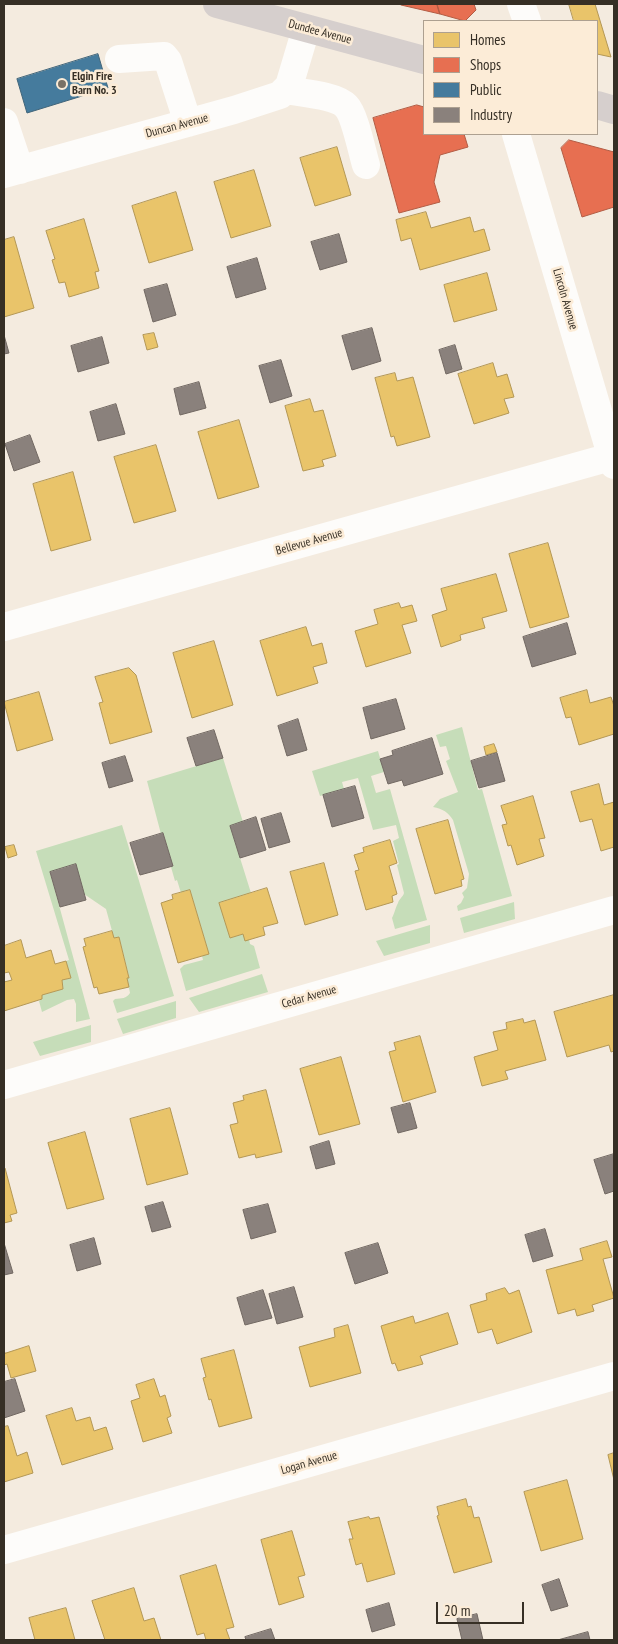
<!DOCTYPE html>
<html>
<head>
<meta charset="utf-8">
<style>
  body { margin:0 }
  #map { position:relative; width:618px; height:1644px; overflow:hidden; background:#f4ebdf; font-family:"PT Sans Narrow",sans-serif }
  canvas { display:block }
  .frame { position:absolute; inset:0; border:5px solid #362f25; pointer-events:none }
  .legend { position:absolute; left:423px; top:20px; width:175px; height:115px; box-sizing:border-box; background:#fcecd7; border:1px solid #ada090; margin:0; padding:6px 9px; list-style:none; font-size:15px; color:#362f25 }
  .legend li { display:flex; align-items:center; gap:10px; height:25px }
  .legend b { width:25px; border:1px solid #ada090 }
  .scale { position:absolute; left:436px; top:1602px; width:88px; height:22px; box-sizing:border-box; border:2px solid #362f25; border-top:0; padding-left:6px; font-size:15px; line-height:18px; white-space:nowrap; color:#362f25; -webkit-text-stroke:4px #fcecd7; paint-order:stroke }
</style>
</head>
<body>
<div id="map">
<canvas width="618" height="1644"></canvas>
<div class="frame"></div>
<ul class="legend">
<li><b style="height:14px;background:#e9c46a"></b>Homes</li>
<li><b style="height:14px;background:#e76f51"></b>Shops</li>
<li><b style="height:14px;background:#457b9d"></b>Public</li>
<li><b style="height:14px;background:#8a817c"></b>Industry</li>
</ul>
<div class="scale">20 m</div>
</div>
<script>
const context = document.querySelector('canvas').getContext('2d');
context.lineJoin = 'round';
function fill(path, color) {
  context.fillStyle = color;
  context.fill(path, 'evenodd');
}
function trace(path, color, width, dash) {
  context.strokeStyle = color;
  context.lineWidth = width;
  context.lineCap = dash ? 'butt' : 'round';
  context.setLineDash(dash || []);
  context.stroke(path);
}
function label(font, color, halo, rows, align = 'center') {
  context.font = font + ' "PT Sans Narrow",sans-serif';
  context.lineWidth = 5;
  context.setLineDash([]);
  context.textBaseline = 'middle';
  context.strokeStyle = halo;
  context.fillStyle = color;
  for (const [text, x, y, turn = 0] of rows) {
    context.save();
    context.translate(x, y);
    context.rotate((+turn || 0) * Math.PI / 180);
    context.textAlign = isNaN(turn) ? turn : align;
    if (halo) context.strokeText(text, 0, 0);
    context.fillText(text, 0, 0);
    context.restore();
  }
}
fill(new Path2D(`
  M462,727L478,790L482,789L512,896L458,911L457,906L461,903L464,897L462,893L467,888L469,874L453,820C448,812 443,809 433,807L440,799L458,792L446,761L450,759L446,746L440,747L436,735Z
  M378,751L384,772L371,776L376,793L390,789L427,920L395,929L392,918C395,912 395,909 398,903C399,899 403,897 404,893L397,865L399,864L393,841L399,838L396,825L373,830L358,778L342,782L344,789L320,796L312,771Z
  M223,758L243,822L230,826L251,893L220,903L230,938L243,934L249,939L250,944L254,946L260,968L186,991L180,969L184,965L203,960L202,956L209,954L190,890L181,893L177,880L175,881L171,867L173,866L163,833L161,834L147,781Z
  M122,825L174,996L117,1013L113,1001L115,999C122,998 126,999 130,993L127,978L129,977L119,937L114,938L106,909L84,894L75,864L50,872L90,1019L76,1022V1004L74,999L67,1000L42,1012L39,1001L42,999V995L63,989L62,980L71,978L66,961L69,960L36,851Z
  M514,902L515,919L464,933L460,918Z
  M430,925V943L384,956L376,941Z
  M262,974L268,992L199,1012L189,998Z
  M176,1001V1018L123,1034L117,1019Z
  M91,1025V1042L40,1056L33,1042Z`), '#c6ddb9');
const homes = new Path2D(`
  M569,4H595L611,57L597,54V21H574Z
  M337,147L351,195L315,206L300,158Z
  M254,170L271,226L231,238L214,182Z
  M176,192L193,250L149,263L132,206Z
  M426,212L431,228L470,217L474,232L484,229L490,250L420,270L411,238L401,241L396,220Z
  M84,219L99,271L95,272L99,288L69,297L65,282L59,283L52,260L55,259L46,231Z
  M14,237L34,308L4,317V240Z
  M487,273L497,310L454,322L444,285Z
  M154,333L158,347L147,350L143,335Z
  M493,363L497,377L507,374L514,397L504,399L509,413L474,424L458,374Z
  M395,373L397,381L413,377L430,437L397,446L394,436L391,437L375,378Z
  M310,399L314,412L323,410L336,456L322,460L324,466L303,471L285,406Z
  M239,420L259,487L218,499L198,432Z
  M156,445L176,511L134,523L114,457Z
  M73,472L91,540L51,551L33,484Z
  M548,543L569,617L530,628L509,554Z
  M496,574L507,611L482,618L485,628L460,635L461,640L441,647L432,615L447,610L441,589Z
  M399,603L401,608L412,605L417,621L402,625L411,653L366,667L355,631L378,624L374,610Z
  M306,627L312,646L322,643L327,663L313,667L318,683L277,696L260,641Z
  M214,641L233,705L192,718L173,653Z
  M129,668L136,675L152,732L110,744L99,703L103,702L95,677Z
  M587,690L590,703L611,697L614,706V734L579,745L571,717L566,718L560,698Z
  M39,692L53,740L17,751L4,702Z
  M494,744L497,752L486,755L484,747Z
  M599,784L604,805L614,802V847L601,851L592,819L580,822L571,792Z
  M533,796L545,838L539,839L544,856L517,865L511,845L508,846L502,825L507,824L501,806Z
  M448,820L464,879L461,880L462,886L435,894L416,829Z
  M390,840L397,863L389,866L397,894L392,896L393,902L366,910L355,871L359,870L354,855L364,852L363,848Z
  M14,845L17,855L8,858L5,847Z
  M324,863L338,915L305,925L290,872Z
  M267,888L278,923L263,927L265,935L245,941L243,934L230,938L219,903Z
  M190,890L209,954L178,963L161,903L173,899L172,895Z
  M112,931L114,938L119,937L129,978H127L129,987L99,994L97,987L94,988L83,947L86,946L84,939Z
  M21,940L26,958L51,950L55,964L66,961L71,978L62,980L63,989L42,995V999L4,1011V982L12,980L9,972L4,973V946Z
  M614,995V1051L611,1052L609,1045L567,1057L554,1012Z
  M523,1019L524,1023L535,1020L546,1060L505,1071L508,1079L482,1086L474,1057L498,1050L493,1032L507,1029L506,1023Z
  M420,1036L436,1092L403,1102L389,1052L396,1050L394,1043Z
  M341,1057L360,1124L319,1135L300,1069Z
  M266,1090L282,1152L256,1158L255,1154L239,1158L230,1125L238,1123L233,1103L244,1100L243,1096Z
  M170,1108L188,1174L147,1185L130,1119Z
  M85,1132L104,1199L67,1209L48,1143Z
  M4,1168H5L17,1213L10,1215L12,1221L4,1223Z
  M607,1241L612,1257L603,1259L614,1298L592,1305L594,1311L577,1316L575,1309L558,1314L546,1270L583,1260L580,1249Z
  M505,1288L509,1294L519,1290L532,1332L497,1344L492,1329L478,1333L470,1305L487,1300L486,1294Z
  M448,1313L458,1344L420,1356L423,1364L398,1371L395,1363L392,1364L381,1326L413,1316L415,1323Z
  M348,1325L361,1373L310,1387L299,1347L335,1337L334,1329Z
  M29,1346L36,1371L11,1378L7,1364L4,1365V1350L5,1353Z
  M234,1350L252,1418L219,1427L211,1399L209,1400L203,1378L206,1377L201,1359Z
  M154,1379L160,1397L165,1395L171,1416L167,1418L172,1433L143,1442L131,1401L140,1398L136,1385Z
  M72,1408L76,1421L90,1417L94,1431L106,1427L113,1449L62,1465L46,1416Z
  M8,1426L17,1456L27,1452L33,1473L4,1482V1427Z
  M614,1453V1480L608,1455Z
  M567,1480L583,1539L541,1551L524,1492Z
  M466,1499L468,1507L471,1506L474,1518L479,1517L492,1562L454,1573L437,1516L439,1515L437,1507Z
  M369,1517L370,1519L379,1517L395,1574L367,1582L362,1563L356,1565L349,1539H353L348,1522Z
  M292,1531L305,1575L298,1577L304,1597L279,1605L261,1540Z
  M216,1565L234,1627L226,1629L230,1640H206L204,1633L197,1635L180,1576Z
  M134,1588L144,1621L154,1618L161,1640H105L92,1601Z
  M66,1608L75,1640H35L29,1618Z`);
fill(homes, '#e9c46a');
trace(homes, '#b39755', 1);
const shops = new Path2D(`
  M401,4H437L440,14L401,5Z
  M437,4H474L476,10L465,21L440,14Z
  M417,105L424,107V134H464L468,147L440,155L434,182L440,202L399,213L373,118Z
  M569,140L614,152V207L582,217L561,148Z`);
fill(shops, '#e76f51');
trace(shops, '#b25c44', 1);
const public = new Path2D(`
  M98,54L108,88L27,113L17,79Z`);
fill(public, '#457b9d');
trace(public, '#406479', 1);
const industry = new Path2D(`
  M339,234L347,262L320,270L311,242Z
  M257,258L266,289L236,298L227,267Z
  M167,284L176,315L153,322L144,290Z
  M372,328L381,361L352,370L342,336Z
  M4,335L9,353L4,354Z
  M102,337L109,363L78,372L71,346Z
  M455,345L462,369L446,374L439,350Z
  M281,360L292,396L270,403L259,366Z
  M199,382L206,408L180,415L174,389Z
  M116,404L125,434L98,441L90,412Z
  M30,435L40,462L14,471L5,444Z
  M567,623L576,654L532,667L523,637Z
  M396,699L405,729L371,739L363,708Z
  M298,719L307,750L287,756L278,726Z
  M214,730L223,758L196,766L187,738Z
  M432,738L443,774L404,786L402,780L388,784L380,759L393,755L392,751Z
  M497,753L505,781L479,788L471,761Z
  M125,756L133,781L109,788L102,763Z
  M355,786L364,818L332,827L323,795Z
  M281,813L290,842L269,848L261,819Z
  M256,817L266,850L240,858L230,826Z
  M163,833L173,866L140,875L130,843Z
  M76,864L86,900L60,907L50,872Z
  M410,1103L417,1128L398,1133L391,1108Z
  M329,1141L335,1164L316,1169L310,1147Z
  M614,1154V1191L605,1194L594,1160Z
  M163,1202L171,1227L152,1232L145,1207Z
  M268,1204L276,1232L251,1239L243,1210Z
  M545,1229L553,1256L533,1262L525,1235Z
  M94,1238L101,1264L77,1271L70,1245Z
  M4,1243L13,1273L4,1275Z
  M378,1243L388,1273L355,1284L345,1253Z
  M294,1287L303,1317L277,1324L269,1294Z
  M263,1290L272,1318L245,1325L237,1298Z
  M15,1379L25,1411L4,1418V1382Z
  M559,1579L568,1606L551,1611L542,1585Z
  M389,1603L395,1625L372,1632L366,1610Z
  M477,1614L483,1640H462L457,1619Z
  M271,1629L275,1640H246L245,1637Z
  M588,1632L590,1640H558Z`);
fill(industry, '#8a817c');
trace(industry, '#716862', 1);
trace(new Path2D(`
  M521,4L527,21
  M119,59L164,56L168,61L188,123
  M286,90C301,93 336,95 346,106C355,115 362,152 366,165
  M4,122L20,170
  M516,134L614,465
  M4,174L234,110L280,95L289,86L306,29
  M4,627L614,456
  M4,1085L614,910
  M4,1550L614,1376`), '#fdfcfa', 28);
trace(new Path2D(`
  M217,4L424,60
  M597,105L614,110`), '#d6cfcd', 28);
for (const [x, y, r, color] of [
  [62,84,5,"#787166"]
]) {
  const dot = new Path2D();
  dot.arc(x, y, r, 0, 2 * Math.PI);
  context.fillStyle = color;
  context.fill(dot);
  trace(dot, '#fcecd7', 2);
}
label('12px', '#362f25', '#fcecd7', [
  ["Dundee Avenue",320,32,15],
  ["Duncan Avenue",177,126,-15],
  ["Lincoln Avenue",565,299,74],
  ["Bellevue Avenue",309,542,-16],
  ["Cedar Avenue",309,997,-16],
  ["Logan Avenue",309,1463,-16]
]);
label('bold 12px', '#362f25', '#fcecd7', [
  ["Elgin Fire",72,77],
  ["Barn No. 3",72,91]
], 'left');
</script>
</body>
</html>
